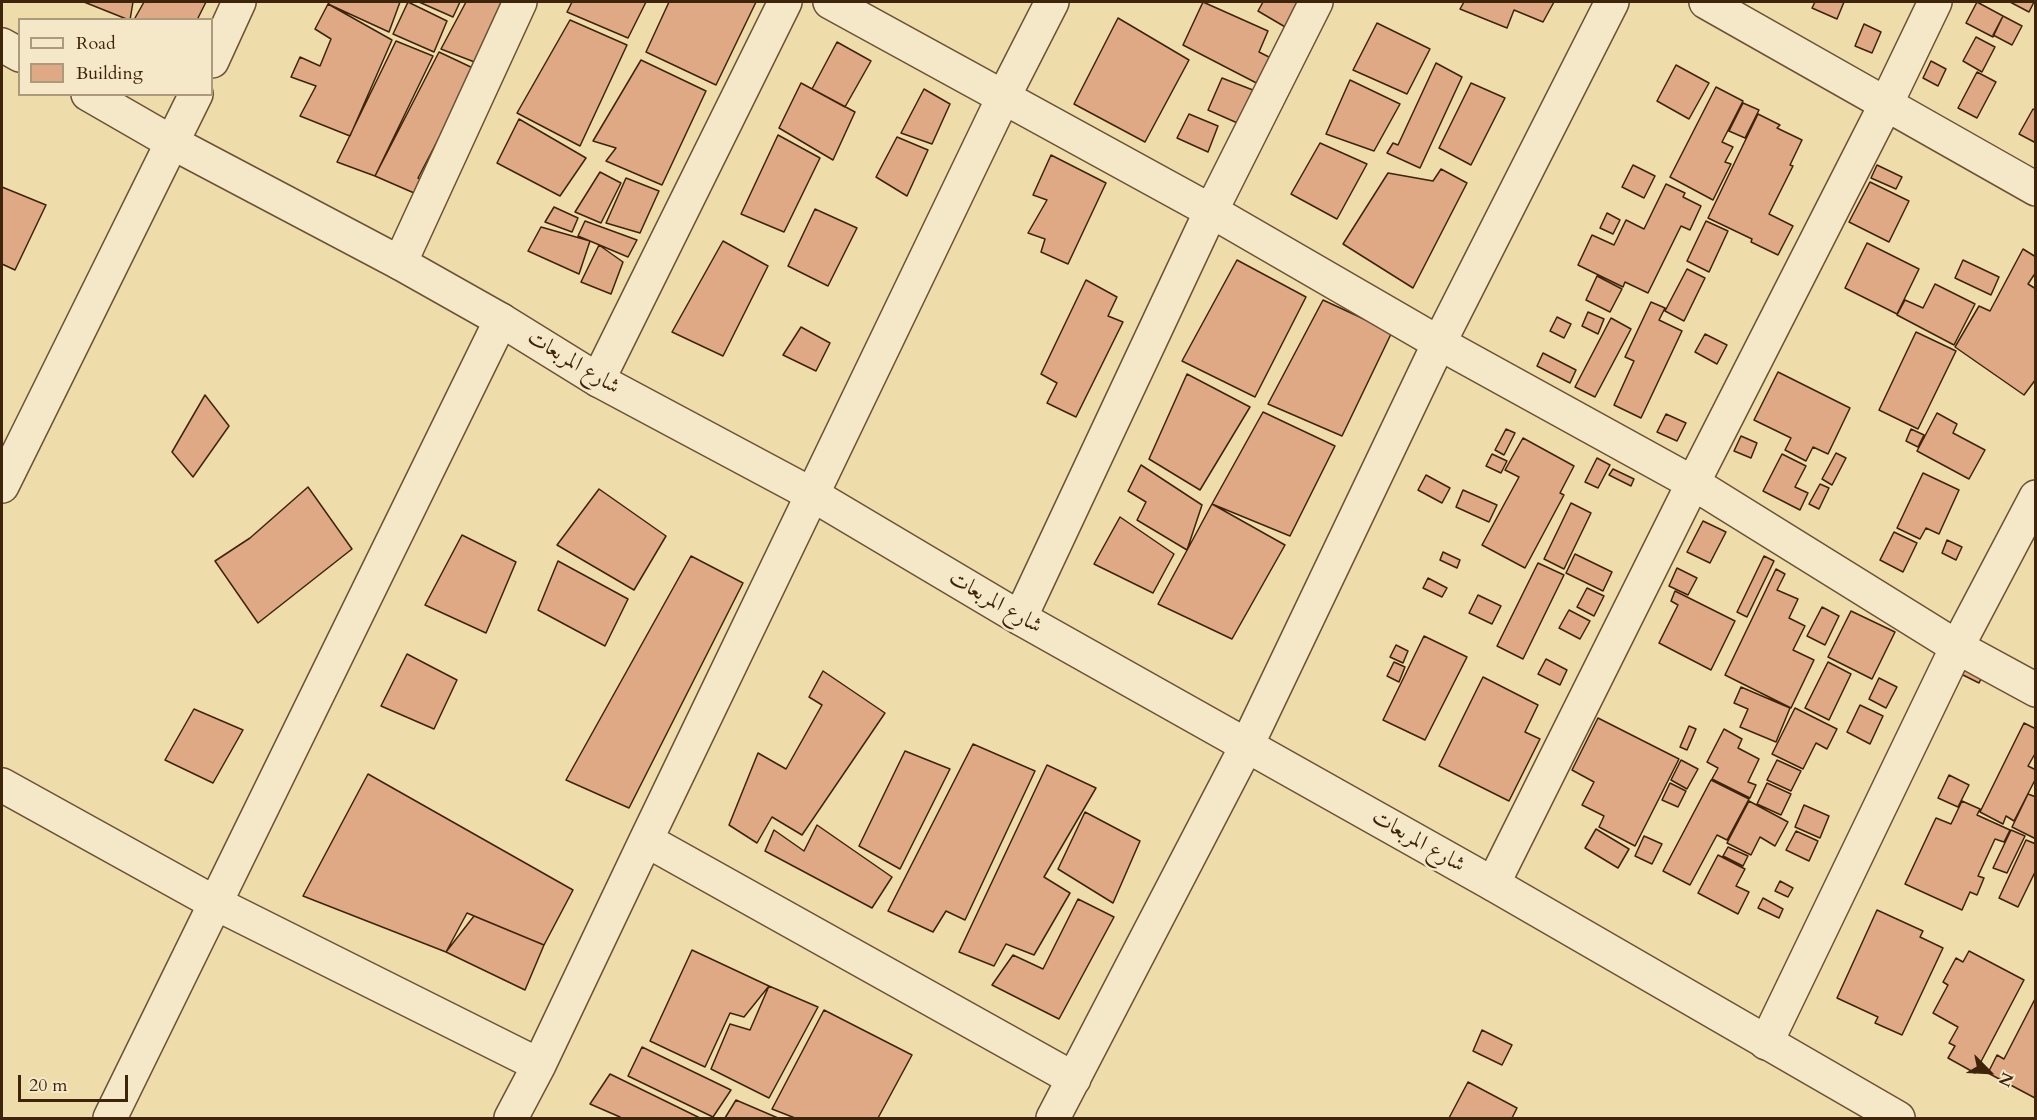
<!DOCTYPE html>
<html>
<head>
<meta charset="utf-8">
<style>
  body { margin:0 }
  #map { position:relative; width:2037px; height:1120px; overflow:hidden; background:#eedcab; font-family:Cardo,serif }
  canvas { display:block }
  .frame { position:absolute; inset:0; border:3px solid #3e240b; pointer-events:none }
  .legend { position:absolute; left:18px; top:18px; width:195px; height:78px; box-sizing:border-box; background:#f4e8c8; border:2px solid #ab9a7c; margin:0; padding:8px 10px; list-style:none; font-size:18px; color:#3e240b }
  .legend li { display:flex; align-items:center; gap:12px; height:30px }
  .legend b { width:30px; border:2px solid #ab9a7c }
  .north { position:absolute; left:1959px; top:1042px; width:60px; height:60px; -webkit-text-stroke:4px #f4e8c8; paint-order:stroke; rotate:114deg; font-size:16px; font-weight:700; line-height:24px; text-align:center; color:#3e240b }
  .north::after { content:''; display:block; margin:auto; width:21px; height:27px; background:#3e240b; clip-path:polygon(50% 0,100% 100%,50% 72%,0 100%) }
  .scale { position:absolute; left:18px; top:1075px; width:110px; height:27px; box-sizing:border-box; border:3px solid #3e240b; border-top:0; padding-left:8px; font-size:18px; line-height:21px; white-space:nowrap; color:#3e240b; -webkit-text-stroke:4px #f4e8c8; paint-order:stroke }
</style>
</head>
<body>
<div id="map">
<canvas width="2037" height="1120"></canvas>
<div class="frame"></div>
<ul class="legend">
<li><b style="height:8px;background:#f4e8c8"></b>Road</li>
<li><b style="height:16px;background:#dfa986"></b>Building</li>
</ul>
<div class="north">N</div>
<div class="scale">20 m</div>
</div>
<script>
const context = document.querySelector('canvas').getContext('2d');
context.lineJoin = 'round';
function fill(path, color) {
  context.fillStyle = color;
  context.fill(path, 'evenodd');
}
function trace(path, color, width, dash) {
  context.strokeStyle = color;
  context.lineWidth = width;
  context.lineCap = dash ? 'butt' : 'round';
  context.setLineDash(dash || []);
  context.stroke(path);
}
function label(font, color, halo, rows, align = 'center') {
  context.font = font + ' Cardo,Amiri,serif';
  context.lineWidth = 5;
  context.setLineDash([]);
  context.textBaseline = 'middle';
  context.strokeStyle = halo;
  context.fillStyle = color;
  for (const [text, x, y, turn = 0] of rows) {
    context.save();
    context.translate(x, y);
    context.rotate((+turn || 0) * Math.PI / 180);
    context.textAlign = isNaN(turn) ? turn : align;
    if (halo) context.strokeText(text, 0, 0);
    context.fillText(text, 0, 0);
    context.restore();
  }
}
const building = new Path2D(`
  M84,2H133L130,20H129Z
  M144,2H206L197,20H138L135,18Z
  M330,2H400L389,32L328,4Z
  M408,2L447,21L434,52L393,34Z
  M419,2H460L453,17Z
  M466,2H507L477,63L441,49Z
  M572,2H646L628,38L567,12Z
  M669,2H756L716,85L646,52Z
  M1203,2L1268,31L1259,52L1281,63L1268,89L1183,45Z
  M1263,2H1307L1292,31L1258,11Z
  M1464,2H1554L1543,22L1514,10L1507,28L1460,9Z
  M1815,2H1844L1837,19L1812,8Z
  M1977,2L2003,16L1993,37L1966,23Z
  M2010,2H2034L2029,12Z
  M328,4L392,40L350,136L300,116L316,86L291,77L300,57L320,66L331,39L315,29Z
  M2003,16L2022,26L2012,45L1993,35Z
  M1118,18L1189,60L1145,142L1074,104Z
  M570,20L627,45L580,146L517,113Z
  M1377,23L1430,49L1407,94L1353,70Z
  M1864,24L1881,32L1872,53L1855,46Z
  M1976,37L1995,47L1982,72L1963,61Z
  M396,41L433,56L375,176L337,162Z
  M837,42L871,61L845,107L812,89Z
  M439,52L475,69L418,178L426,181L421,196L375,176Z
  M641,60L706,91L662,185L606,161L616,148L593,141Z
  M1931,61L1946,69L1938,86L1923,78Z
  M1436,63L1462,77L1420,168L1387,153L1393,143L1398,145Z
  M1676,65L1709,83L1689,119L1657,101Z
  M1977,72L1996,82L1977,118L1958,108Z
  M1222,78L1258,92L1242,125L1208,110Z
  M1350,80L1400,104L1374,151L1326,134Z
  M801,83L855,112L833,160L779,128Z
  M1471,83L1505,98L1471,165L1439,148Z
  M1716,87L1743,101L1722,142L1733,147L1725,162L1731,164L1713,200L1670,177Z
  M924,89L950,104L932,144L901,133Z
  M1743,103L1759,110L1745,138L1729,131Z
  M2033,109L2036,111V143L2019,134Z
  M1189,114L1218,126L1208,152L1177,138Z
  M1758,114L1780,125L1777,128L1802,140L1790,165L1793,166L1769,214L1793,226L1778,255L1751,242L1752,239L1708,218Z
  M519,119L586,158L560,196L497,163Z
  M778,135L820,158L784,232L741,214Z
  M897,137L928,150L907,196L876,177Z
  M1320,143L1367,164L1337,219L1291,194Z
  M1051,155L1106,183L1068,264L1041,252L1045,239L1028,233L1047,200L1033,195Z
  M1633,165L1655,176L1644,198L1622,187Z
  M1877,165L1902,177L1896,189L1871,178Z
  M1441,169L1467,183L1413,288L1343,244L1388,173L1433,181Z
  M600,172L621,183L601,223L575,212Z
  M626,178L659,191L640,233L606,223Z
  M1870,182L1909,201L1889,242L1849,222Z
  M1666,184L1685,193L1683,197L1701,206L1690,230L1681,226L1648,293L1625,282L1623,287L1578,265L1592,235L1614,245L1626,220L1644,229Z
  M2,187L46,205L15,270L2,264Z
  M554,207L578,218L572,232L545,222Z
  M815,209L857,228L828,286L788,266Z
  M1607,213L1620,220L1613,234L1600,228Z
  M585,221L637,240L628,257L578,236Z
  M1706,221L1728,231L1709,272L1687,261Z
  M541,227L590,241L579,274L528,251Z
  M723,241L768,266L723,356L672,332Z
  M1867,243L1919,269L1897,314L1845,288Z
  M599,245L623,262L611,294L581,282Z
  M2023,249L2036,257V272L2028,284L2036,289V379L2024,395L1955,347L1979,306L1990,311Z
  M1237,260L1306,297L1255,397L1182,361Z
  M1963,260L1999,277L1991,295L1955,278Z
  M1687,269L1705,278L1684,321L1665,311Z
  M1597,276L1622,289L1610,312L1586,300Z
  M1086,280L1117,297L1108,316L1123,322L1076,417L1047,403L1057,383L1041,374Z
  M1935,284L1975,304L1954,345L1897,315L1905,300L1923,308Z
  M1323,300L1392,332L1342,436L1268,404Z
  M1651,302L1665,308L1659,320L1682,331L1641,418L1614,405L1634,361L1625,357Z
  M1588,312L1604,319L1598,334L1582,326Z
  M1557,317L1571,324L1564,338L1550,331Z
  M1611,318L1631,329L1595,397L1575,387Z
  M801,327L830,343L816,371L783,355Z
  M1916,332L1956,351L1918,429L1879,410Z
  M1705,334L1727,345L1717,364L1695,352Z
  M1543,353L1576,370L1570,383L1537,366Z
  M1778,372L1850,408L1828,454L1813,447L1806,461L1785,450L1791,438L1754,420Z
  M1187,374L1250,407L1200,490L1149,459Z
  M205,395L229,426L193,477L172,452Z
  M1263,412L1335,446L1290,536L1212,504Z
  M1937,413L1957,424L1953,433L1985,450L1969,479L1917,451Z
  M1666,414L1686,423L1677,441L1657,432Z
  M1506,429L1515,433L1504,455L1495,450Z
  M1911,429L1924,435L1918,447L1906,441Z
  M1741,436L1757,443L1751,458L1734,451Z
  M1523,438L1574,466L1560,493L1564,495L1525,568L1482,545L1519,477L1505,470Z
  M1836,453L1846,458L1832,485L1822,479Z
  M1492,454L1507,461L1501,473L1486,466Z
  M1782,454L1806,466L1795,487L1808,493L1800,510L1763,491Z
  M1597,458L1610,465L1598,488L1585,482Z
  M1141,465L1202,505L1187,550L1137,520L1146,502L1128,491Z
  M1613,469L1634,479L1631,486L1609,475Z
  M1923,473L1959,490L1939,534L1926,528L1920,539L1897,528Z
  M1426,475L1450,488L1442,503L1418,490Z
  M1820,484L1829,488L1819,509L1809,504Z
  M308,487L352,549L258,623L215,561L250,538Z
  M599,489L666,536L634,590L557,545Z
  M1463,490L1497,505L1489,522L1456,507Z
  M1571,503L1591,513L1564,569L1544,559Z
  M1212,504L1285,545L1232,639L1158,604Z
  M1120,517L1174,554L1153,593L1094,564Z
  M1703,521L1726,532L1710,563L1687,552Z
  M1894,532L1917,543L1903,572L1880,560Z
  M462,535L516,562L486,633L425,605Z
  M1947,540L1962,547L1956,560L1942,553Z
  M1443,552L1460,560L1457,568L1440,560Z
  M1575,554L1612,572L1603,591L1566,573Z
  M691,556L743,583L629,808L566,780Z
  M1764,556L1774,561L1747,617L1737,612Z
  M558,561L628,599L605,646L538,610Z
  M1538,563L1564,575L1523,659L1497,646Z
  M1677,568L1697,578L1688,595L1669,586Z
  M1776,569L1785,574L1777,590L1798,599L1789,618L1805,626L1793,650L1814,660L1791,708L1725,675Z
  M1428,578L1447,588L1442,597L1423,588Z
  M1587,588L1604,596L1594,616L1577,607Z
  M1675,591L1735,621L1711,670L1659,643L1678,605L1671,601Z
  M1478,595L1501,606L1492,624L1469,613Z
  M1822,607L1839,616L1825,645L1807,636Z
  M1569,610L1590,621L1580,639L1559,628Z
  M1851,611L1895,632L1872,679L1828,657Z
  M1424,636L1467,657L1425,740L1383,720Z
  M1396,645L1408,651L1403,663L1390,657Z
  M407,654L457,680L434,729L381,706Z
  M1971,656L1988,665L1979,683L1961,674Z
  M1546,659L1567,670L1560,685L1538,674Z
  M1394,662L1405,667L1399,682L1387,676Z
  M1828,662L1851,674L1829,720L1805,708Z
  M823,671L885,713L802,835L772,817L757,843L729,825L758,753L786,769L822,705L809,697Z
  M1483,677L1538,705L1525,732L1540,739L1509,801L1439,766Z
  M1879,678L1897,687L1886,708L1869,699Z
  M1741,687L1790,708L1776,742L1740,727L1748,709L1734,703Z
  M1860,705L1883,716L1870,744L1847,732Z
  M1795,708L1837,729L1827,749L1816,743L1803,769L1772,754Z
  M194,709L243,730L213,783L165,760Z
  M1598,718L1679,759L1635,846L1599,827L1604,816L1582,805L1594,782L1572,770Z
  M2024,723L2036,729V752L2028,766L2036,770V778L2014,821L2006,816L2003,824L1980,812Z
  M1689,726L1696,729L1687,750L1680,747Z
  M1724,729L1742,739L1738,748L1759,759L1748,782L1756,785L1750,798L1712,779L1718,768L1707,762Z
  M973,744L1035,771L965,920L946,911L933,932L888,911Z
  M905,751L950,769L900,869L859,846Z
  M1681,760L1698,769L1687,789L1671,780Z
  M1777,760L1801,771L1791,791L1767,780Z
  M1047,765L1096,788L1044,877L1070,893L1034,955L1006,944L994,966L959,952Z
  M368,774L573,890L544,945L467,913L446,952L303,896Z
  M1949,775L1969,785L1958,807L1938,798Z
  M1711,780L1749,799L1727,840L1717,835L1690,885L1663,871Z
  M1670,783L1686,791L1678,807L1662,800Z
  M1767,783L1791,794L1781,815L1757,804Z
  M2028,794L2036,797V839L2012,827Z
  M1749,801L1788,822L1775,846L1760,837L1751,855L1727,843Z
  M1962,801L1980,809L1977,815L2010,830L2004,842L1995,839L1978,876L1984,878L1977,895L1970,892L1962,910L1905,884L1936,818L1951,824Z
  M1804,805L1829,816L1820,838L1795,827Z
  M1085,812L1140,841L1113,903L1058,869Z
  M817,825L892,877L872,908L765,851L774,830L804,851Z
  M1596,829L1629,849L1618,868L1585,848Z
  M2011,830L2025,836L2007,873L1993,868Z
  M1796,831L1818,841L1809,861L1786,850Z
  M1644,836L1662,844L1652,864L1635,856Z
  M2026,840L2036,844V870L2018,907L1999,898Z
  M1728,847L1748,856L1743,866L1723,856Z
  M1718,855L1745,869L1736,886L1749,892L1738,914L1698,893Z
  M1780,881L1793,888L1788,897L1775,891Z
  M1763,898L1783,909L1779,918L1758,908Z
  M1078,899L1114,917L1059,1019L992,985L1013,955L1043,969Z
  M1877,910L1923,931L1920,937L1943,948L1902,1035L1875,1023L1878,1017L1837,998Z
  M474,916L544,945L525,990L446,952Z
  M692,950L769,986L744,1017L730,1013L705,1067L650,1041Z
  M1969,951L2024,980L1975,1073L1948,1058L1955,1046L1949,1043L1958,1027L1933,1013L1948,985L1943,982L1956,958L1963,962Z
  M769,986L818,1007L769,1098L711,1069L730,1024L750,1030Z
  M2036,997V1097L2035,1098L1988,1073L1997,1055L2004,1059Z
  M824,1010L912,1055L878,1118H795L772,1109Z
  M1482,1030L1512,1045L1502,1065L1473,1051Z
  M642,1047L731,1090L713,1117L628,1076Z
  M610,1074L700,1118H620V1117L590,1104Z
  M1468,1082L1517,1108L1512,1118H1449Z
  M736,1100L778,1118H725Z`);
fill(building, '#dfa986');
trace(building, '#3e240b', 1.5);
const minor = new Path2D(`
  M830,2L1211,211L1439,343L1693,483L1957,647L2036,690
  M1706,2L2036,189
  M212,61L239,2
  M400,263L520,2
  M598,380L785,2
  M2,486L196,94
  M1020,618L1211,211L1316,2
  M2,785L215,903L539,1065
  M646,840L1074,1079
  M1493,884L1693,483L1886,104L1935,2
  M1766,1043L1957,647L2036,497
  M110,1118L501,320
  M511,1118L539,1065L646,840L1004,96L1052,2
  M1053,1118L1247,745`);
const tertiary = new Path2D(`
  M2,45L20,55
  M88,94L173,143L400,263L501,320L598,380L813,495L1020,618L1493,884L1898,1118
  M1247,745L1439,343L1612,2`);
trace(minor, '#6a5233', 36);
trace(tertiary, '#6a5233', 36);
trace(minor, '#f4e8c8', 33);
trace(tertiary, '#f4e8c8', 33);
label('22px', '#3e240b', '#f4e8c8', [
  ["شارع المربعات",573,363,31],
  ["شارع المربعات",995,603,30],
  ["شارع المربعات",1418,842,30]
]);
</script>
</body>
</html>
